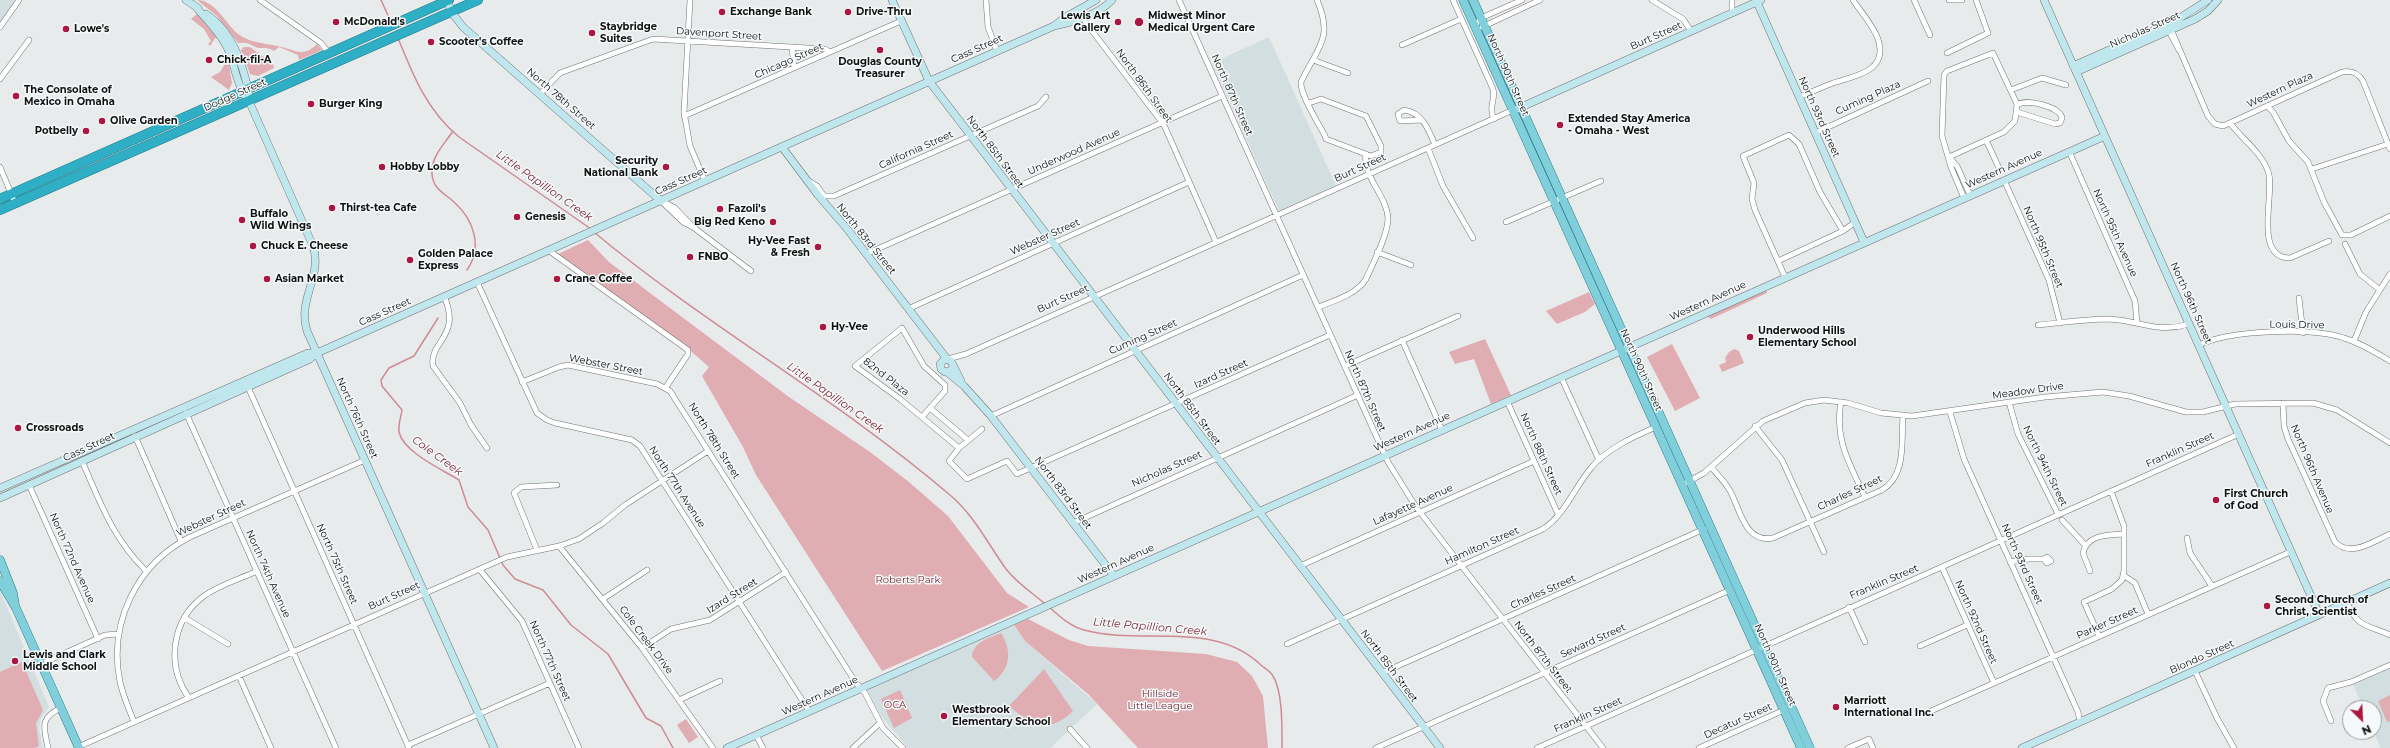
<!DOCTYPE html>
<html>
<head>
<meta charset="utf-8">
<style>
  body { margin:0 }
  #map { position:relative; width:2390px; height:748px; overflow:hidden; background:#e8ebec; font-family:Montserrat,sans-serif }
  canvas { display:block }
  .north { position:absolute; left:2342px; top:700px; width:40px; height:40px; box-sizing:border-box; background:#f5f9fa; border:1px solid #999c9d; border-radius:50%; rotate:156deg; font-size:11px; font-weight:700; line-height:16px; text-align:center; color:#101111 }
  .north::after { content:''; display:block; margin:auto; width:14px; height:18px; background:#ac1742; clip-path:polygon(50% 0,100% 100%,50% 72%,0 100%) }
</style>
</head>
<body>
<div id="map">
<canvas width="2390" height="748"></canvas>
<div class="north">N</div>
</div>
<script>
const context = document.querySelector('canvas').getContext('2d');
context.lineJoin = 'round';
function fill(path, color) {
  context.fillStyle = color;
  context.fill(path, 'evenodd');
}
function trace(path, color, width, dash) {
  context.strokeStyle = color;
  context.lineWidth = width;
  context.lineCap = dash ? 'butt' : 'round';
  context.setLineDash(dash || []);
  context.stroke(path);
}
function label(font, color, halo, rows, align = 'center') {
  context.font = font + ' Montserrat,sans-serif';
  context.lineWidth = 3;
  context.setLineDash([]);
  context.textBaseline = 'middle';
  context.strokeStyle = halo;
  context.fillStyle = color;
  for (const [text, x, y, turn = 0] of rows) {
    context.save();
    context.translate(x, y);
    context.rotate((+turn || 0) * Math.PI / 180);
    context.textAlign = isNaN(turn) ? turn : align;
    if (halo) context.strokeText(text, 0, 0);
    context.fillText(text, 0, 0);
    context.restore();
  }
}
fill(new Path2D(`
  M0,0H15L0,23Z
  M1269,37L1336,186L1279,211L1212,63Z
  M0,591L49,707L41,718L39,728L43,748H0Z
  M1013,625L1025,641L1097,704L1050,748H908L881,716L868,691L870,688Z
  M2390,667V748H2381L2374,732V708H2363L2353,684Z`), '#d2dee0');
fill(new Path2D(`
  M197,0C215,0 226,24 238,34C252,44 267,43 282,47C297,51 304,57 317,44L322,50L299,60L298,55L279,47L274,51C269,48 267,48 261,48C252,48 252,41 238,43L217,16Z
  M197,14L216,37L210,46L208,44L211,41L204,29L191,19Z
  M244,47H250L273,64L274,68L258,76L250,74L241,50Z
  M225,64L229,65L232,83L229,90L211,77L220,72Z
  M588,240L609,262L670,308L789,397L870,452L909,482L948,516L1007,593L1029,607L882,671L756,475L743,447L702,376L709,367L686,347L556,255Z
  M1766,290L1767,293L1711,319L1708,317L1709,314Z
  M1589,292L1595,304L1585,312L1557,324L1546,311Z
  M1485,339L1511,395L1491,404L1474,359L1455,364L1449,352Z
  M1672,344L1700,398L1675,411L1647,357Z
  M1734,349L1739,351L1744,363L1722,372L1719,365L1726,362L1725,358L1729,352Z
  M1028,619L1069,640L1088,646L1206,654L1237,662L1252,676L1263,696L1268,748H1138L1088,694L1025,641L1014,625Z
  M1001,633C1012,650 1011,669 994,681L972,657C973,642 989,638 1001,633Z
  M22,662L43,710L36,723L39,746L35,748H0V672Z
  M1044,669L1073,711C1048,735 1032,725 1009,706Z
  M900,690L912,718L894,728L881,699Z
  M2390,695V721L2387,722L2378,701Z
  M686,719L698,737L689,743L677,725Z`), '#e0adb2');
trace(new Path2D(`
  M381,0L391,22
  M398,38C413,75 427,111 459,137L591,229
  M453,131C444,145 431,156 432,174C433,189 444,193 454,202C474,220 483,247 467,270
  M595,233C708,327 838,399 950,495C974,515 988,544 1006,569C1017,583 1031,592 1044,603
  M438,318L414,356L389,368L381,380L382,386L402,410C401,417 398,425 399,432C403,452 443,470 459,480L468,507L488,530L503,565L515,579L543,590L571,625L608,654L646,718L661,726L673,748
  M1049,607C1059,616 1070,626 1084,630C1142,646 1215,619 1262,666C1266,669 1271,672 1273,676C1283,692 1282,729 1282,748`), '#cf8b92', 1.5);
const street = new Path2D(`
  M260,0L321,43L329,53
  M690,0L684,112L690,146L705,181
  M986,0L988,27L997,51
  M1179,0L1388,462L1416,507L1603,748
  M1453,0L1493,89C1496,100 1488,106 1494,119
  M1652,0L1683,19L1691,31
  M1914,0L1930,35
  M1949,0H1962
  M1080,11L1086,23L1164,125L1216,242
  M1732,13V0
  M1475,26L1481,18L1522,0
  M0,27L19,0
  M1482,27L1540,0
  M2170,27L2208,116L2215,124L2223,126L2342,72C2352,70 2358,73 2363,81L2390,149
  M2168,29L2179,50
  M1402,45L1461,19
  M792,47L794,68
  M1947,53L1988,33L1976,0
  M1313,60L1348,73
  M0,79L29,40
  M2011,90L2042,78L2066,85
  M540,94L560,73L653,39L825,49L830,52
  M1799,97C1810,93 1822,87 1833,83C1854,76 1889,72 1878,39C1873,25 1861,12 1853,0
  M1309,103L1321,99L1366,116L1381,146V152L1371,156L1326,139L1325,136C1319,124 1300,95 1301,82C1317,48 1334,39 1317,0
  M2017,105C2027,98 2060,107 2062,118L2060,123L2055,124L2017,112
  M2267,106L2273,112L2289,141L2308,162L2324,202L2342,235H2351L2390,216
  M684,116L901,21
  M1421,120L1400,121L1398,114L1404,110C1422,112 1429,130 1435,145
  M2230,123C2242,139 2261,152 2268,171C2276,191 2252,258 2290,258L2329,241
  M1815,133L1928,81
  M1986,140L1999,168
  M1428,148L1443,186L1473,238
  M2069,151L2135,301L2137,323
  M1949,157L2004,132L2015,121L2017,104L1993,53L1947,71L1944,75L1942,136L1951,167L1964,198
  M1949,157L1957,166L1970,195
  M0,167L15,203
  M2312,169L2388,144
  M2004,180L2049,280L2060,323
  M809,181L817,186L824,196H834L1038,106L1046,97
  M661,201L683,222L693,227L751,271
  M662,201L675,208L693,227
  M1506,222L1601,181
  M1843,231L1855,222
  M2345,244L2360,274L2380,290
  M548,250L688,350V354L666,387
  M1377,252L1411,265
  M866,254L1222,96
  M1778,261L1843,231L1820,192L1799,144L1789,135L1743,156L1754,183L1752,199L1755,210L1785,277
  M477,282L537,413L547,420L555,423L632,440L640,446L809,711
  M444,296C462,337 429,341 433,366L460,403L471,425L487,448
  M2299,298L2303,333
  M1318,307C1334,301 1357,294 1366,279C1373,263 1388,235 1388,218C1387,196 1362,176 1366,154
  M908,309L1189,182
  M2038,325C2061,323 2085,319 2108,319C2139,320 2157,334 2189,324
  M1402,340L1442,430
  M2354,341L2366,312L2390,274
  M2199,345C2231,330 2310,327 2344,338C2361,343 2375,352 2390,361
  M948,359L966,354L1513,110
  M1345,366L1458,316
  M1561,377L1599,460
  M522,382L559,367L568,365L657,384L670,391L856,683L865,693L883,728L903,748
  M248,387L409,748
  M1507,401L1558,514
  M1841,402C1834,440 1850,464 1865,497
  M2009,402L2018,434L2058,514
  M2283,403L2284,426L2288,439L2335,542C2351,558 2374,541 2390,534
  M930,408L968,440
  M1950,412L1964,459L2078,712L2080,722
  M186,413L336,748
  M991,416L1303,275
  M922,417L945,391V385L924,366L902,328L855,366L900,399L959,448
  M1755,426L1782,460L1824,552
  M982,429L959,448L949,461L967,479L1007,461L1017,474L1330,335
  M135,436L181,541
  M82,461C101,504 112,537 146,571
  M1711,467C1717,474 1724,481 1729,489C1740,507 1744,544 1773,538L1882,490C1907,475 1901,441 1903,416
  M29,485L98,639
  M1682,485L1704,473L1763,421L1805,403L1824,400L1848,403L1881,413L1912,416L2045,397L2103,392L2129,396L2186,412H2203L2235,404L2313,403L2337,410L2390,443
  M2062,520L2086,546
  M1073,523L1358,395
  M2187,538L2190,553L2212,586
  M559,546L642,648L713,748
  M537,550L514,493L521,487L557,485
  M2010,562L2029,559H2044L2047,557L2051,561L2047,563L2044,559
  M1300,566L1534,461
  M1942,567L1994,683
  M480,570L522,621L579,748
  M2090,571L2083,553C2087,534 2109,535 2124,534
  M2123,575L2135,583L2148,614
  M603,599L647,570
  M2347,602C2358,629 2367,624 2390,635
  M1849,607L1865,642
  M185,618L228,644
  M2099,636L2084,602L2112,589L2122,580L2124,571V526L2111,491
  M1287,644L1543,529C1564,516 1575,487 1591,468C1606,449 1635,436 1656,427
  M1920,646L1967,625
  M642,648L671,629L710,620L786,572
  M41,664L105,635L118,634
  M2195,671L2217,718L2234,748
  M1382,673L1704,529
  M239,676L271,748
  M189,698C166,666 171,620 204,596C219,585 240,579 257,571
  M679,700L720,681
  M1931,711L2290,552
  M2331,721L2323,701L2328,688L2351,682L2390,665
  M134,722C129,709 123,696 120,682C108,622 137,564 190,537L365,460
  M1070,729L1087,748
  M756,735L763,748
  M408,745L550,683
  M78,747L507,557L559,546L579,539L603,523L625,505L708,451
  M48,748C44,728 39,718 61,708
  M853,748L880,723
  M1376,748L1730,590
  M1537,748L2239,434
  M1699,748L1784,710
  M1848,748L1869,739L1873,748`);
const secondary = new Path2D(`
  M186,0L198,8
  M447,0L452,13L463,27L661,201
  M892,0L929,81L1440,748
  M1756,0L1864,242
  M2044,0L2319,614
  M195,6C206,19 219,31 227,47C235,64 236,86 249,101L313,246C323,276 297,299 307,331L494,748
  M206,14C233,32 242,63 249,92
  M1054,26L1064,18L1096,0
  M2073,66L2175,21L2208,0
  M2076,72L2195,19L2208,11L2218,0
  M1517,109L1761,0
  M782,147L818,195L848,230L947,359
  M953,367L950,371L945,372L941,369L940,364L945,359L951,361L961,381
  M947,372L964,386L991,416L1114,576
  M0,488L308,353H317
  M0,498L310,359L317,353L1054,26C1072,23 1099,14 1112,0
  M727,748L2105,136
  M2022,748L2390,583`);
const primary = new Path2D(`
  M1463,0L1801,748
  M1473,0L1810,748
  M0,560L13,593L15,605
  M0,581L16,608L79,748`);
const highway = new Path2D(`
  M0,199L449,0
  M0,210L478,0`);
trace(street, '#6f7273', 6);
trace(secondary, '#6f7273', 8);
trace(primary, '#247886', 9);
trace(highway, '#247886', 10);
trace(street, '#fff', 5);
trace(secondary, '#c0e7ee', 7);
trace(primary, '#82cfdc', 8);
trace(highway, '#2eafc5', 9);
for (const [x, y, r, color] of [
  [722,12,4,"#ac1742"],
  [848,12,4,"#ac1742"],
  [336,22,4,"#ac1742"],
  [1118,22,4,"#ac1742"],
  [1139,22,5,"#ac1742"],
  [66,29,4,"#ac1742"],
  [592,33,4,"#ac1742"],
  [431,42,4,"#ac1742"],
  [880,50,4,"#ac1742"],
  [209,60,4,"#ac1742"],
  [16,96,4,"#ac1742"],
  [311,104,4,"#ac1742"],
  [102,121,4,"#ac1742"],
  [1560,125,4,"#ac1742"],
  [86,131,4,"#ac1742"],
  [382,167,4,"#ac1742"],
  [666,167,4,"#ac1742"],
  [332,208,4,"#ac1742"],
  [720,209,4,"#ac1742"],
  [517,217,4,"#ac1742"],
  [242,220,4,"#ac1742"],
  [773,222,4,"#ac1742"],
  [253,246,4,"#ac1742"],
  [818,247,4,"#ac1742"],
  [690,257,4,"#ac1742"],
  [410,260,4,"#ac1742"],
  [267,279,4,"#ac1742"],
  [557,279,4,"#ac1742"],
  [823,327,4,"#ac1742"],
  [1750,337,4,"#ac1742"],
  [18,428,4,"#ac1742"],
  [2216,500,4,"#ac1742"],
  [2267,606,4,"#ac1742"],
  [15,661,4,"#ac1742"],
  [1836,707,4,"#ac1742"],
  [944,716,4,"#ac1742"]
]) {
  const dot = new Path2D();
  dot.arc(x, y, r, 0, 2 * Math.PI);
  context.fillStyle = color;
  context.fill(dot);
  trace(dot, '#f5f9fa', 1.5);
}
label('bold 10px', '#101111', '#f5f9fa', [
  ["Exchange Bank",730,12],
  ["Drive-Thru",856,12],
  ["Lewis Art",1110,16,"right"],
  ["Gallery",1110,28,"right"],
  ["Midwest Minor",1148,16],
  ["Medical Urgent Care",1148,28],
  ["McDonald's",344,22],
  ["Staybridge",600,27],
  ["Suites",600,39],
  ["Lowe's",74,29],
  ["Scooter's Coffee",439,42],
  ["Chick-fil-A",217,60],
  ["Douglas County",880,62,"center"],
  ["Treasurer",880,74,"center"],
  ["The Consolate of",24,90],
  ["Mexico in Omaha",24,102],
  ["Burger King",319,104],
  ["Extended Stay America",1568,119],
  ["- Omaha - West",1568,131],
  ["Olive Garden",110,121],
  ["Potbelly",78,131,"right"],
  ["Security",658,161,"right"],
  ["National Bank",658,173,"right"],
  ["Hobby Lobby",390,167],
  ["Thirst-tea Cafe",340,208],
  ["Fazoli's",728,209],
  ["Buffalo",250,214],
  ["Wild Wings",250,226],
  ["Genesis",525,217],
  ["Big Red Keno",765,222,"right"],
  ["Hy-Vee Fast",810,241,"right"],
  ["& Fresh",810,253,"right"],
  ["Chuck E. Cheese",261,246],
  ["Golden Palace",418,254],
  ["Express",418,266],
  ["FNBO",698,257],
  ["Asian Market",275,279],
  ["Crane Coffee",565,279],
  ["Hy-Vee",831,327],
  ["Underwood Hills",1758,331],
  ["Elementary School",1758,343],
  ["Crossroads",26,428],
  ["First Church",2224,494],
  ["of God",2224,506],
  ["Second Church of",2275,600],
  ["Christ, Scientist",2275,612],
  ["Lewis and Clark",23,655],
  ["Middle School",23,667],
  ["Marriott",1844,701],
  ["International Inc.",1844,713],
  ["Westbrook",952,710],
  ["Elementary School",952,722]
], 'left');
label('10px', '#101111', '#f5f9fa', [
  ["Nicholas Street",2145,30,-24],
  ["Davenport Street",719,34,4],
  ["Burt Street",1656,36,-24],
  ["Cass Street",977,49,-24],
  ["Chicago Street",789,61,-24],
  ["North 90th Street",1508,75,66],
  ["North 86th Street",1144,86,54],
  ["Western Plaza",2280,90,-25],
  ["Dodge Street",235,95,-24],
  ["North 87th Street",1232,95,66],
  ["Cuming Plaza",1868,98,-24],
  ["North 78th Street",561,99,41],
  ["North 93rd Street",1819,117,66],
  ["California Street",916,150,-24],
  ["North 85th Street",995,152,53],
  ["Underwood Avenue",1074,152,-24],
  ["Burt Street",1360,168,-24],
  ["Western Avenue",2004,169,-24],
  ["Cass Street",681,181,-24],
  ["North 95th Avenue",2115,233,66],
  ["Webster Street",1045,237,-24],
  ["North 83rd Street",866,239,51],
  ["North 95th Street",2043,247,67],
  ["Burt Street",1063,299,-24],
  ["Western Avenue",1708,301,-24],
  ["North 96th Street",2191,303,66],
  ["Cass Street",385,312,-24],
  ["Louis Drive",2297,325,1],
  ["Cuming Street",1143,337,-24],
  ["Webster Street",606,365,11],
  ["North 90th Street",1641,370,66],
  ["Izard Street",1221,374,-24],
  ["82nd Plaza",886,377,38],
  ["North 87th Street",1365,391,66],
  ["Meadow Drive",2028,391,-8],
  ["North 85th Street",1192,409,53],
  ["North 76th Street",357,418,66],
  ["Western Avenue",1412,432,-24],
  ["North 78th Street",714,441,58],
  ["Cass Street",89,447,-25],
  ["Franklin Street",2180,450,-24],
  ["North 88th Street",1541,454,66],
  ["North 94th Street",2045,466,64],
  ["Nicholas Street",1167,469,-24],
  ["North 96th Avenue",2312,469,67],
  ["North 77th Avenue",677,487,57],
  ["North 83rd Street",1063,493,53],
  ["Charles Street",1850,493,-25],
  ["Lafayette Avenue",1413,505,-24],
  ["Webster Street",211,518,-25],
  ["Hamilton Street",1482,546,-24],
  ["North 72nd Avenue",72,558,66],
  ["North 75th Street",337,564,66],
  ["Western Avenue",1116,564,-24],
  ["North 93rd Street",2022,564,66],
  ["North 74th Avenue",268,574,66],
  ["Franklin Street",1884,582,-23],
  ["Charles Street",1543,592,-24],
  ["Burt Street",394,596,-24],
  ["Izard Street",732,596,-32],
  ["North 92nd Street",1976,622,66],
  ["Parker Street",2107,623,-24],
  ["Cole Creek Drive",646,640,53],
  ["Seward Street",1593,641,-24],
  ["North 87th Street",1543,657,52],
  ["Blondo Street",2202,657,-24],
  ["North 77th Street",550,661,66],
  ["North 90th Street",1775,665,66],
  ["North 85th Street",1389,666,53],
  ["Western Avenue",820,696,-24],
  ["Franklin Street",1588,715,-24],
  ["Decatur Street",1738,721,-24]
]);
label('10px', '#762535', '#f5f9fa', [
  ["Roberts Park",908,580],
  ["Hillside",1160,694],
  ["Little League",1160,706],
  ["OCA",895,705]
]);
label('italic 11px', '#7b2a39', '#f5f9fa', [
  ["Little Papillion Creek",544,186,35],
  ["Little Papillion Creek",835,398,35],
  ["Cole Creek",437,456,36],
  ["Little Papillion Creek",1150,627,5]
]);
</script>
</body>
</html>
